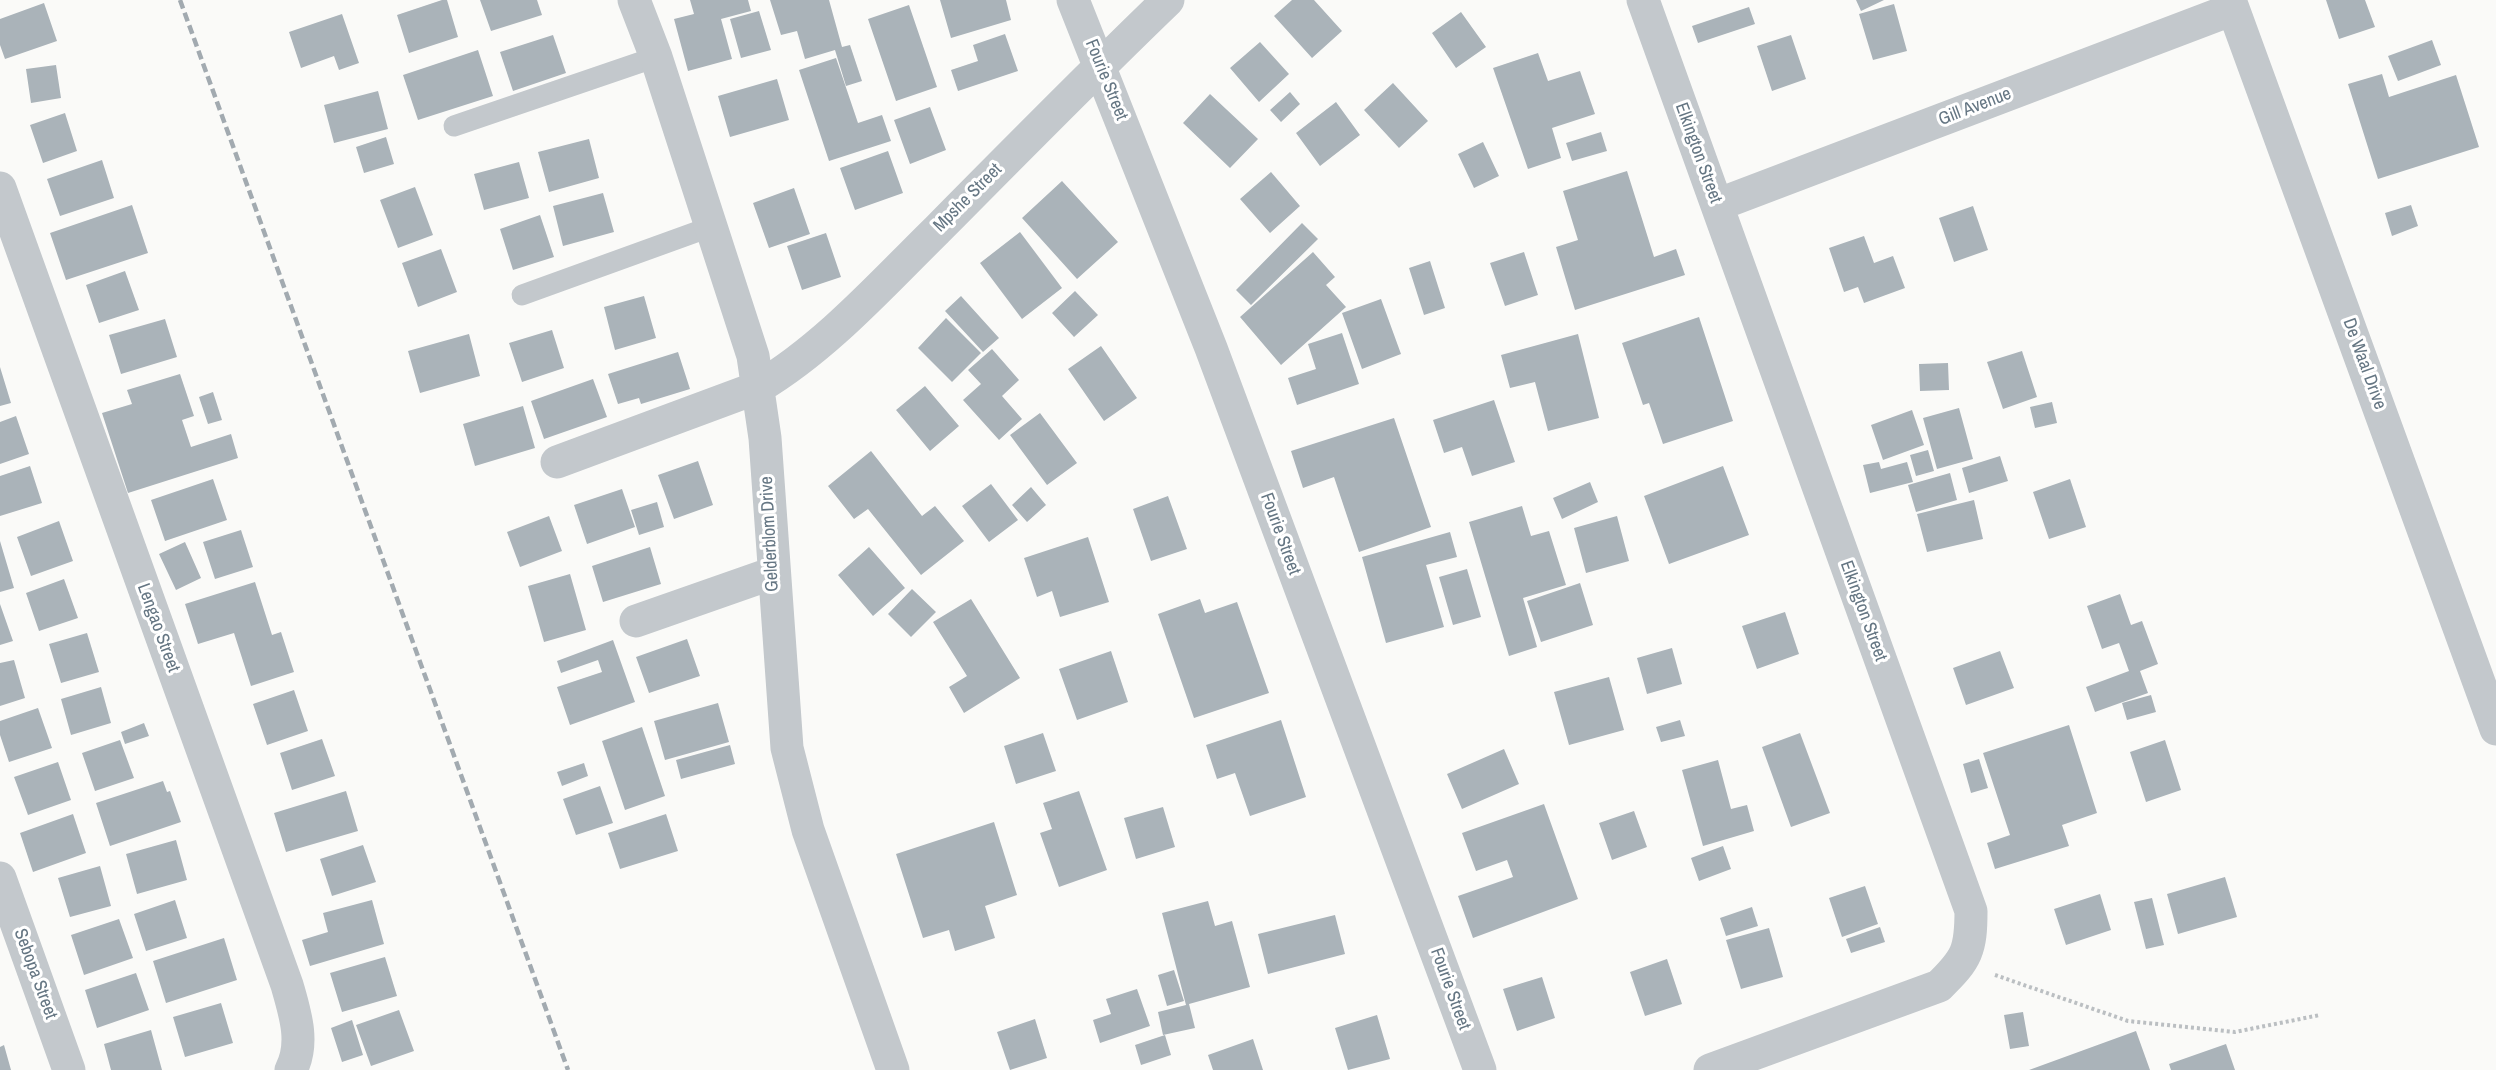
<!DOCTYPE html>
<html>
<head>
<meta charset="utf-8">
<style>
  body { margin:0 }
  canvas { display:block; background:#fafaf8 }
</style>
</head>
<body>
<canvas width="2496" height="1070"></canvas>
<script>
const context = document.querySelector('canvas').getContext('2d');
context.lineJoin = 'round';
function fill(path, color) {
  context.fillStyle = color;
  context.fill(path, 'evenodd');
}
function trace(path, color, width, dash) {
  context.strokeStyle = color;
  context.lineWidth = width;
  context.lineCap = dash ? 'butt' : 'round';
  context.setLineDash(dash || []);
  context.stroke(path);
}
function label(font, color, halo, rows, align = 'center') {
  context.font = font + ' "Archivo Narrow",sans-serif';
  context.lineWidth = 6;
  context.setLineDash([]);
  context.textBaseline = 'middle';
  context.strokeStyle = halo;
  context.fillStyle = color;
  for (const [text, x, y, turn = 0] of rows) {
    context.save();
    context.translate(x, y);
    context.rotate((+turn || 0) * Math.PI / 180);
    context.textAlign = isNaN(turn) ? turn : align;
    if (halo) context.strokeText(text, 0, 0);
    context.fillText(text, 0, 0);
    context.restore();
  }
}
fill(new Path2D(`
  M442,0H447L458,37L409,53L397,15Z
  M480,0H537L542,15L491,31Z
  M690,0H748L751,11L721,19L732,59L688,71L674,19L694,14Z
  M770,0H829L842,47L850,45L862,81L846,86L835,50L805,59L797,31L781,35Z
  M940,0H1006L1011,20L951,38Z
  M1292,0H1314L1342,31L1312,58L1274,16Z
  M1856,0H1884L1861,11Z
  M2326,0H2365L2375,27L2339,39Z
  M44,3L57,41L5,59L0,45V19Z
  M1894,4L1907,51L1873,60L1859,14Z
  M909,5L937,87L896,101L868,19Z
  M1749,7L1755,24L1698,43L1692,26Z
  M759,11L771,50L741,58L730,19Z
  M1461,12L1486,47L1456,68L1432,33Z
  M342,14L359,63L339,70L334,56L301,68L289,32Z
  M1005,34L1018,71L958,91L951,70L978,61L973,45Z
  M553,35L566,73L513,91L500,52Z
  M1791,35L1806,79L1772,91L1757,46Z
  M2432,40L2441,65L2398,81L2388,56Z
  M1260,42L1289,74L1259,102L1230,68Z
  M478,50L493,96L418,120L403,75Z
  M1538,53L1548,81L1580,71L1595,114L1552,128L1561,158L1528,169L1493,68Z
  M836,58L858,123L882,115L891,141L829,161L799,70Z
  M56,65L61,98L31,103L26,69Z
  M2382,74L2389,97L2456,75L2479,147L2378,179L2348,84Z
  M777,79L789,120L730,137L718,96Z
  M1393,83L1428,121L1399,148L1364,110Z
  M378,91L388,129L334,143L324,105Z
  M1290,92L1300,104L1281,122L1270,110Z
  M1210,94L1258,139L1230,168L1183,123Z
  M1336,102L1360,135L1320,166L1296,133Z
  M930,107L946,150L910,164L894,120Z
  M65,113L77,151L43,163L30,125Z
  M1601,132L1607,151L1572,161L1566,143Z
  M386,137L394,164L364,173L356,147Z
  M589,139L599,178L549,192L538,152Z
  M1483,142L1499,176L1474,188L1458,154Z
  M888,151L903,193L855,210L840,168Z
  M102,160L114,198L60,216L47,179Z
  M519,162L529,198L484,210L474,174Z
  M1627,171L1654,257L1676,249L1685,275L1575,310L1556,247L1578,240L1563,191Z
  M1271,172L1300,206L1270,233L1240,199Z
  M1062,181L1118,242L1077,279L1022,218Z
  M415,187L433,235L398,248L380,200Z
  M794,188L810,234L769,248L753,203Z
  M603,193L614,232L563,246L553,206Z
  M132,205L148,253L66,280L50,233Z
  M2411,205L2418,226L2392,236L2385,213Z
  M1973,206L1988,250L1954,262L1939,218Z
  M540,215L554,257L513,270L500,229Z
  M1302,223L1318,239L1251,305L1236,290Z
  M1020,232L1062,288L1022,319L980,263Z
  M826,233L841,277L802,290L787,246Z
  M1864,236L1874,263L1893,256L1905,288L1864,303L1858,287L1844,292L1829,248Z
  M441,249L457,292L418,307L402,263Z
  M1313,252L1335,277L1326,285L1346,307L1281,365L1240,317Z
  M1524,252L1538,295L1505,306L1490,263Z
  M1430,261L1445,308L1424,315L1409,268Z
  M125,271L139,310L99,323L86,285Z
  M1075,291L1098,315L1074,337L1052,313Z
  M644,296L656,338L615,350L604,307Z
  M961,296L999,338L983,352L945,311Z
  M1381,299L1401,354L1362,369L1342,313Z
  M1699,317L1733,421L1663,444L1649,403L1643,405L1622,343Z
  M946,318L981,353L952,382L918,348Z
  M165,319L177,357L121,374L109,335Z
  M552,330L564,368L522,382L509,343Z
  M1342,333L1359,384L1297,405L1288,378L1316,369L1308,344Z
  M469,334L480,376L420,393L408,351Z
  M1578,334L1599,418L1548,431L1535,382L1510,388L1501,355Z
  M1101,346L1137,398L1104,421L1068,369Z
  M992,349L1019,380L1002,396L1022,419L999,440L963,400L981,384L968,370Z
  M2022,351L2037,397L2003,409L1987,362Z
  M678,352L690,389L641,404L639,398L618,404L608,374Z
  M1948,363L1949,390L1920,391L1919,364Z
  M0,367L11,403L0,406Z
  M180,374L194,416L182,420L191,447L231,434L238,458L128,493L102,413L132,404L127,390Z
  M593,379L607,417L544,439L531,401Z
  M925,386L959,426L930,451L896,410Z
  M213,392L222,420L208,424L199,397Z
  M1494,400L1515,462L1472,476L1462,447L1444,453L1433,420Z
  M2052,402L2057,423L2035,428L2030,407Z
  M523,406L535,448L475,466L463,424Z
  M1959,408L1973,459L1937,469L1923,418Z
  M1912,410L1924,445L1883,460L1871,425Z
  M1040,413L1077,463L1047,485L1010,435Z
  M16,416L29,454L0,464V422Z
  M1394,418L1431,527L1359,552L1334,477L1303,488L1291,451Z
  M1928,450L1934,471L1916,476L1910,455Z
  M871,451L922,516L935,506L964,541L921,575L868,509L854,519L828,486Z
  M2000,456L2008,481L1969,493L1962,468Z
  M698,461L713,505L674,519L658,475Z
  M1879,462L1881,469L1907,462L1913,482L1870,493L1863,465Z
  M30,466L42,503L0,516V476Z
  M1723,466L1749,535L1669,564L1644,496Z
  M1950,473L1957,500L1916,512L1908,485Z
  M213,479L227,520L165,541L151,500Z
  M2070,479L2086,527L2049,539L2033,492Z
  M1590,482L1598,502L1562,519L1553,498Z
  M991,484L1018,520L989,542L962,506Z
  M1031,487L1046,505L1027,522L1012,505Z
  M622,489L635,527L587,544L574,505Z
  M1168,496L1187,549L1151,561L1133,509Z
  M1974,500L1983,539L1927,552L1917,514Z
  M657,502L664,527L639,535L631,510Z
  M1522,506L1531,536L1549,531L1566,585L1523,598L1537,647L1509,656L1469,522Z
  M549,516L562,551L520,567L507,532Z
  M1617,516L1629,561L1586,573L1574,528Z
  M59,521L73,561L31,576L17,537Z
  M241,530L253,567L215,579L203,542Z
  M1450,532L1457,557L1426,565L1444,627L1386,643L1362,557Z
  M1088,537L1109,602L1060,617L1052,591L1037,597L1024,558Z
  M0,541L14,588L0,592Z
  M185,542L201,578L176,590L159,554Z
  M650,547L661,584L603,602L592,566Z
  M869,547L905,588L873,616L838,575Z
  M1467,569L1481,617L1453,625L1439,577Z
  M570,574L586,630L544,642L528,586Z
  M64,579L78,618L39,631L26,593Z
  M255,582L272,635L281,632L294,672L251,686L234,633L198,644L185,604Z
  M1580,583L1593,625L1541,642L1527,601Z
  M912,589L936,612L911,637L888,614Z
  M2120,594L2131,625L2142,621L2158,664L2140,671L2148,693L2095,712L2086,687L2129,671L2119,643L2102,649L2087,606Z
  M971,599L1020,678L964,713L949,687L967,676L933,622Z
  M1200,599L1205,613L1237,602L1269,693L1194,718L1158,614Z
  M0,604L13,641L0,645Z
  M1785,612L1799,654L1757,669L1742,626Z
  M87,633L99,672L61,683L49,644Z
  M687,639L700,676L649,693L636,657Z
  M613,640L635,702L570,725L557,687L602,672L598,660L561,673L557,661Z
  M1672,648L1682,684L1647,694L1637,658Z
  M1111,651L1128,702L1077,720L1059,669Z
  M2000,651L2014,688L1966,705L1953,668Z
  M14,660L25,698L0,706V663Z
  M1609,677L1624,730L1569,745L1554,692Z
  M101,687L111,723L71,735L61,699Z
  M294,690L308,731L267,745L253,704Z
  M2151,695L2156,712L2127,720L2122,703Z
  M718,703L729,742L665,760L654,721Z
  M38,708L52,748L9,762L0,735V721Z
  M1281,720L1306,797L1250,816L1235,773L1217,779L1206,745Z
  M1680,720L1685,736L1661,742L1656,727Z
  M144,723L149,736L125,744L121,732Z
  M2069,725L2097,813L2062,825L2069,846L1995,869L1987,843L2010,835L1983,753Z
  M642,727L665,796L625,810L602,741Z
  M1043,733L1056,771L1016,784L1004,746Z
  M1800,733L1830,813L1791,827L1762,747Z
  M322,739L335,776L292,790L280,753Z
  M120,740L134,778L95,791L82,753Z
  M2165,740L2181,790L2146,802L2130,752Z
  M730,745L735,764L681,779L676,760Z
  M1504,749L1519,784L1462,809L1447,774Z
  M1979,759L1988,788L1971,793L1963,764Z
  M1718,760L1731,809L1747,805L1754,831L1703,846L1682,770Z
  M58,762L71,800L28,815L14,777Z
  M584,763L588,776L562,786L557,772Z
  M163,781L167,792L170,791L181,822L110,846L96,803Z
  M600,786L613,823L576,835L563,799Z
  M346,791L358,831L286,852L274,813Z
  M1079,791L1107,870L1059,887L1040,833L1052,829L1043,803Z
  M1544,804L1578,899L1473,938L1458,896L1513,877L1507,860L1476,871L1462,833Z
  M1163,807L1175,847L1136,859L1124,818Z
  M1634,811L1647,847L1612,860L1599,823Z
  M73,814L86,853L33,872L20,833Z
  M666,814L678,851L620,869L608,833Z
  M994,822L1017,895L985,906L995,938L955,951L949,930L923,938L896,854Z
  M176,840L187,880L137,894L126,854Z
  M363,845L376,882L332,896L320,859Z
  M1723,846L1731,869L1699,881L1691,858Z
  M100,866L111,906L70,917L58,878Z
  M2225,877L2237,917L2178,934L2167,894Z
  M1865,886L1878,924L1842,937L1829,898Z
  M2100,894L2111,930L2066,945L2054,909Z
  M2152,898L2164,945L2146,949L2134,902Z
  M175,900L187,938L146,951L134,914Z
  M372,900L384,944L310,966L302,940L328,932L323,913Z
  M1208,901L1215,926L1232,921L1250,987L1189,1004L1195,1028L1163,1035L1158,1012L1186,1005L1162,913Z
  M1752,907L1758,926L1726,936L1720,918Z
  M1335,915L1345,954L1268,974L1258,934Z
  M119,919L133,958L84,975L71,935Z
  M1880,927L1885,942L1851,953L1846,939Z
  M1769,928L1783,977L1741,989L1726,940Z
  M224,938L237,980L166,1003L153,961Z
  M385,957L397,996L342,1012L330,973Z
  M1667,959L1682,1004L1645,1016L1630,972Z
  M1174,970L1184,1001L1167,1006L1158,975Z
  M136,973L149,1010L97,1028L85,990Z
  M1542,977L1555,1018L1517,1031L1503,989Z
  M1137,989L1150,1026L1100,1043L1093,1020L1111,1014L1106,999Z
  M221,1003L233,1043L185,1057L173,1017Z
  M399,1010L414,1051L371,1066L356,1025Z
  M2023,1012L2029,1046L2010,1049L2004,1015Z
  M1377,1015L1390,1059L1348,1070L1335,1028Z
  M1035,1019L1047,1058L1010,1070L997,1032Z
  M352,1020L363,1055L342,1062L331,1028Z
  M151,1030L162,1070H111L104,1044Z
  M2136,1031L2150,1070H2029Z
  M1165,1035L1171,1055L1141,1065L1135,1045Z
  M1253,1039L1263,1070H1213L1208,1055Z
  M2226,1044L2235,1070H2171L2169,1064Z
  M4,1045L11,1070H0V1047Z`), '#aab3b9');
trace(new Path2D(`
  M1995,975L2128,1021L2235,1032L2320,1015`), '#bbbfc2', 4, [3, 3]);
trace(new Path2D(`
  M454,126L656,57
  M522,295L710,227`), '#c3c8cc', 21);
trace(new Path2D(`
  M634,0L656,57L753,356L765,438L787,748L808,830L893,1070
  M1073,0L1211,348L1480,1070
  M1643,0L1971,911C1971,950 1967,959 1939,986L1710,1070
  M2230,0L2496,729
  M0,188L287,985C295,1013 305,1043 291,1070
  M1717,205L2233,9
  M557,462L759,387C826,347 881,285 936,231C1013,153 1089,76 1168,0
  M636,621L773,573
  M0,878L69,1070`), '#c3c8cc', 33);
trace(new Path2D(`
  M180,0L568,1070`), '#a2aab0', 4.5, [9, 4.5]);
label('18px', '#657683', '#fff', [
  ["Fourie Street",1106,80,68],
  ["Gill Avenue",1975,107,-21],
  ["Elkington Street",1698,153,70],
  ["Mpshe Street",968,198,-45],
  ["De Waal Drive",2364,364,70],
  ["Gelderblom Drive",770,534,-93],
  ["Fourie Street",1280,534,70],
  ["Elkington Street",1863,611,70],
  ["Lengao Street",158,628,70],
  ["Sebopa Street",35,974,70],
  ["Fourie Street",1450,989,70]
]);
</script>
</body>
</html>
